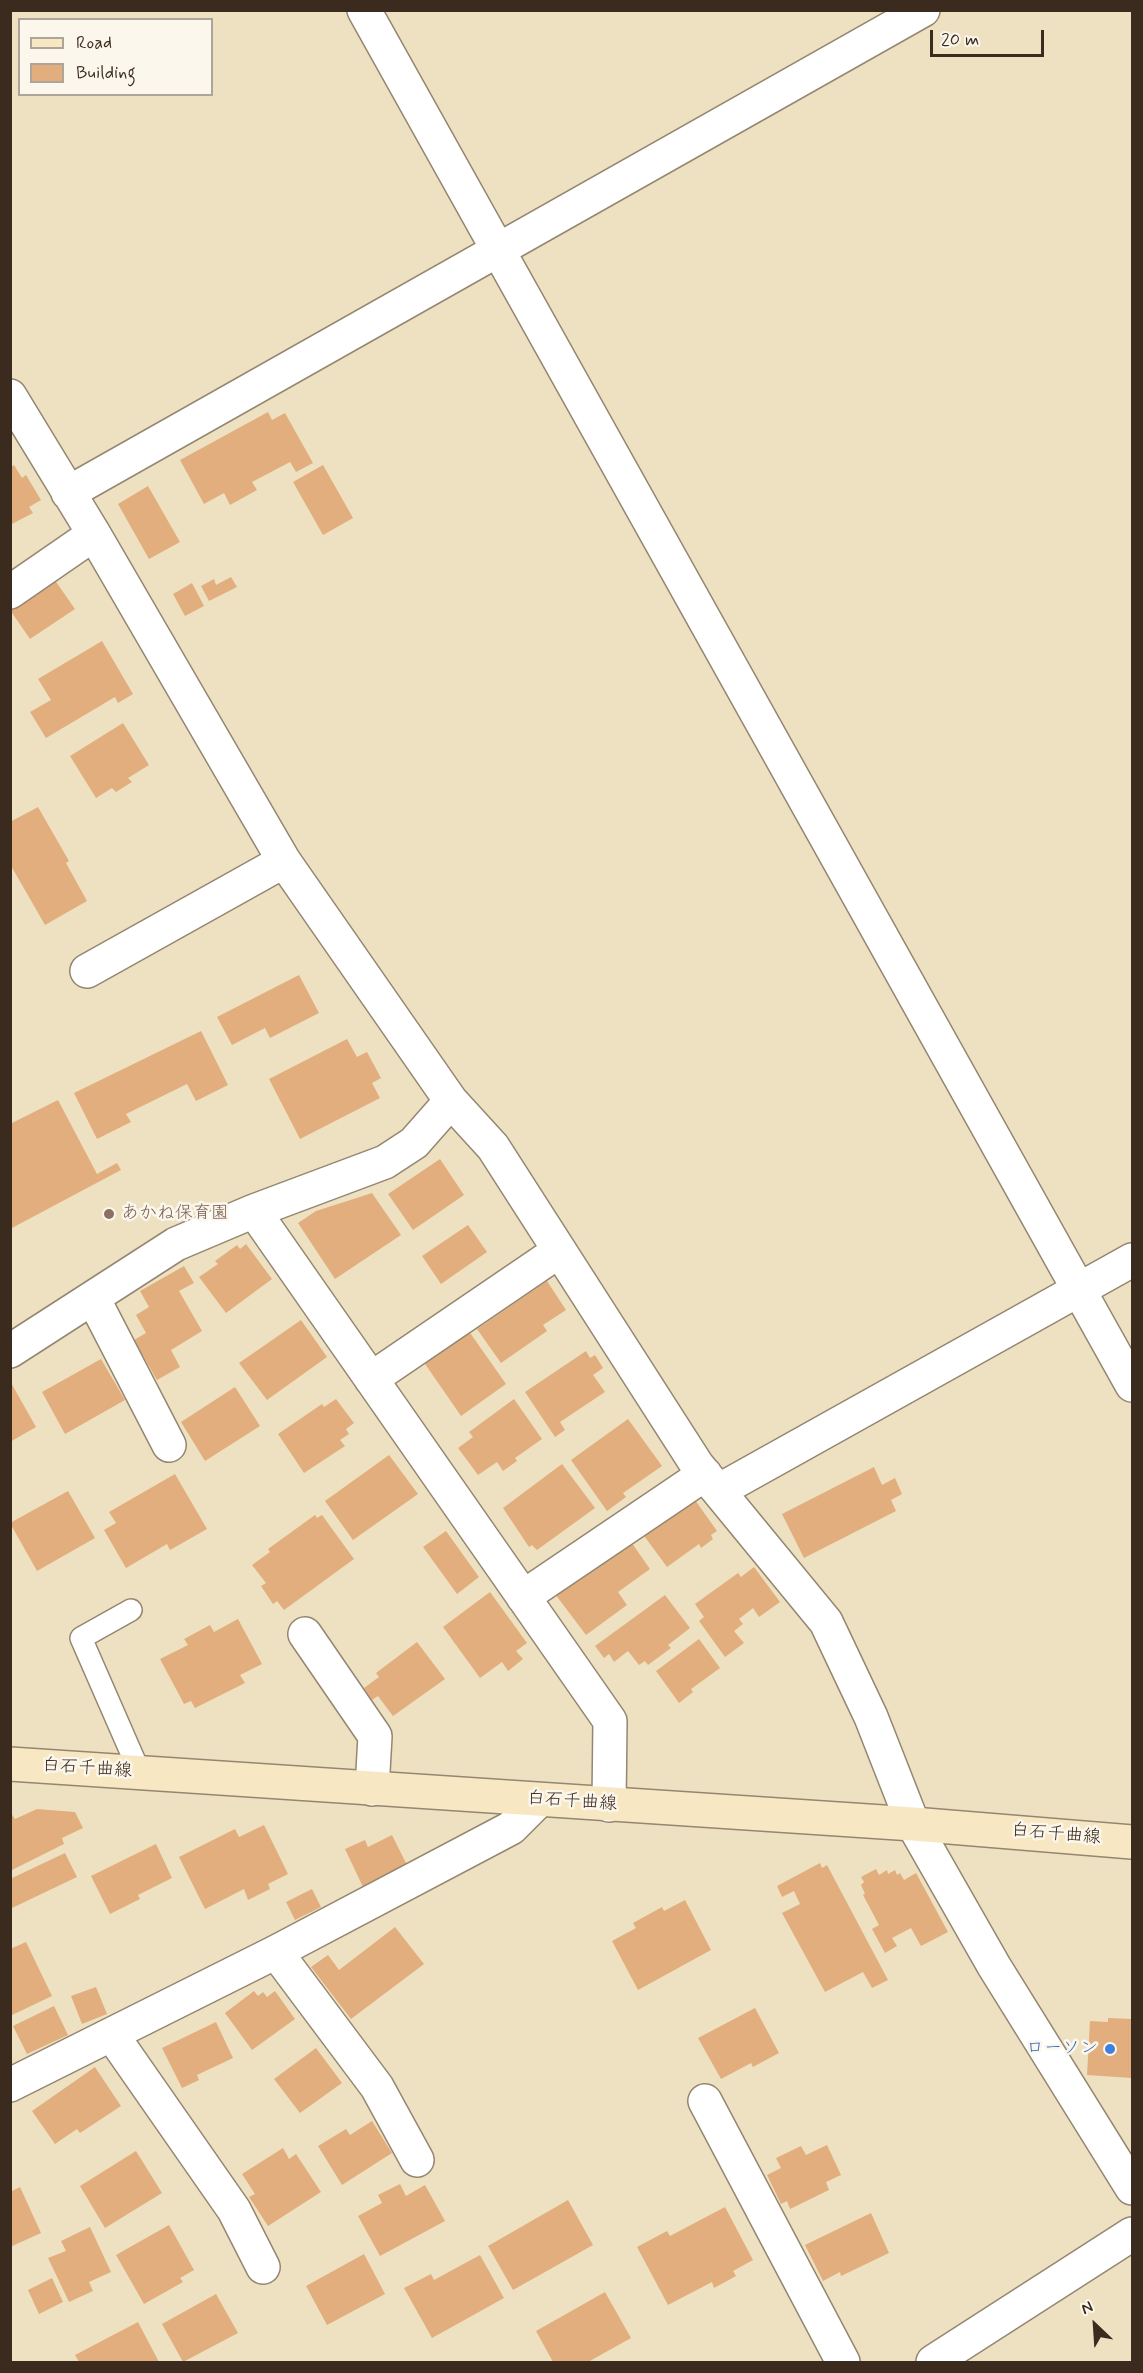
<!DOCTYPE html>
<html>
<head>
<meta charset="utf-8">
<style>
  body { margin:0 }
  #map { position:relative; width:1143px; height:2373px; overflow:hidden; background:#eee1c1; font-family:Mynerve,sans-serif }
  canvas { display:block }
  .frame { position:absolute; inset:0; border:12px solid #3b2a1e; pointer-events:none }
  .legend { position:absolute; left:18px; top:18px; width:195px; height:78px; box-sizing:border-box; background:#fbf7ec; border:2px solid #aea59a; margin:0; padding:8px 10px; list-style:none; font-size:18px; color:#3b2a1e }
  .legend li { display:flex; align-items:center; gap:12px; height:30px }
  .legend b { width:30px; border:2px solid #aea59a }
  .north { position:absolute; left:1065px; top:2295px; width:60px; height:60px; -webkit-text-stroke:4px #fbf7ec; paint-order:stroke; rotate:335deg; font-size:16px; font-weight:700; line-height:24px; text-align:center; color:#3b2a1e }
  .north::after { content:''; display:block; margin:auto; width:21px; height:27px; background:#3b2a1e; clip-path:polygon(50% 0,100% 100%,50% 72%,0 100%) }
  .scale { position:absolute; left:930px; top:30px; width:114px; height:27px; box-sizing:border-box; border:3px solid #3b2a1e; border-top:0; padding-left:8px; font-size:18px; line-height:21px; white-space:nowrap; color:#3b2a1e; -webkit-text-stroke:4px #fbf7ec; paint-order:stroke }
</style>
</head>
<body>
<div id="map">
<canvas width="1143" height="2373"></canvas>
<div class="frame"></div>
<ul class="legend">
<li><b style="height:8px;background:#f7e8c3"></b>Road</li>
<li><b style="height:16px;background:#e2ae7d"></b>Building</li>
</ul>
<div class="north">N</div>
<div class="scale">20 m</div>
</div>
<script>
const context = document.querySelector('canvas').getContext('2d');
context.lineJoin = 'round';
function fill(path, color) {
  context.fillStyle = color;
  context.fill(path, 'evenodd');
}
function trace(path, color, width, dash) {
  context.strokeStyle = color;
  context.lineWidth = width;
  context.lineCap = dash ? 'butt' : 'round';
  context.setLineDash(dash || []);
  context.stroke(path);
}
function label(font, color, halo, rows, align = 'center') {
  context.font = font + ' Mynerve,"Klee One",sans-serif';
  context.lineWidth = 5;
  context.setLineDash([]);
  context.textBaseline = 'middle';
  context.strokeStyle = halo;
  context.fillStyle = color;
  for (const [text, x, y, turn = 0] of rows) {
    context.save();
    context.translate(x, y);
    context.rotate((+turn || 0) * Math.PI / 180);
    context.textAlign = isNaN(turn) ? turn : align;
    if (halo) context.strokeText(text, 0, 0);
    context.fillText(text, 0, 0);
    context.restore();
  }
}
fill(new Path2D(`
  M268,412L272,420L285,413L313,463L296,472L290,462L252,482L257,490L230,505L224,493L204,504L180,460Z
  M14,465L22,478L26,475L41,500L29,507L33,513L10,525V468Z
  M323,465L353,518L323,535L293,482Z
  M148,486L180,542L149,559L118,504Z
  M52,576L75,609L30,639L10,610V604Z
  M231,577L237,587L209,601L201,586L214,579L216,585Z
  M192,583L204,606L185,616L173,594Z
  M102,641L133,694L118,703L115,697L46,738L30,712L51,700L38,679Z
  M123,723L149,765L128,778L132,782L116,792L112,788L96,798L70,756Z
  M38,807L69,861L66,863L87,901L45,925L10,864V822Z
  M299,975L319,1013L270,1038L265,1028L232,1045L217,1017Z
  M201,1031L228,1085L196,1101L187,1084L126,1114L131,1122L97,1139L74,1093Z
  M347,1039L357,1057L367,1052L381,1078L372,1083L380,1098L300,1139L269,1079Z
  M58,1100L97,1174L117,1163L121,1170L10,1229V1124Z
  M440,1159L464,1195L413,1230L388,1194Z
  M372,1193L401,1235L335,1279L298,1223L316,1211Z
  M468,1225L487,1252L441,1284L422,1256Z
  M246,1244L272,1279L226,1313L199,1277L218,1264L215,1261L237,1245L240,1249Z
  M184,1266L194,1283L179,1291L202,1331L171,1350L180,1367L157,1380L134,1340L146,1333L136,1315L149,1307L140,1291Z
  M547,1281L566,1310L543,1325L547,1331L501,1363L477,1329Z
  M301,1320L327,1357L267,1400L239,1363Z
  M468,1330L506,1384L461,1416L423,1361Z
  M586,1351L590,1358L595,1355L603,1368L593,1375L605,1392L560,1422L565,1430L555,1437L525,1392Z
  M101,1359L125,1400L65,1434L42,1392Z
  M10,1381L36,1427L10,1442Z
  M235,1387L260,1426L205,1461L181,1422Z
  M336,1399L354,1423L346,1429L349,1434L340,1440L345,1446L304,1473L278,1434L322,1404L324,1407Z
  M514,1399L542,1439L515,1458L517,1461L503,1471L497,1462L478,1475L458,1448L473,1437L469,1432Z
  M628,1419L662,1466L623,1493L626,1497L607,1511L571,1460Z
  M389,1455L418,1494L353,1540L325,1501Z
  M562,1464L595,1508L537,1550L532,1545L529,1547L503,1508Z
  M874,1467L882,1485L895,1478L902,1494L891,1500L896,1511L804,1558L782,1514Z
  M175,1474L207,1529L170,1550L167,1544L126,1568L104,1530L116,1523L109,1512Z
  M68,1491L95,1538L37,1571L10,1523Z
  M695,1500L717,1531L711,1535L713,1539L701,1548L699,1544L667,1567L642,1533Z
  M315,1515L317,1518L322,1515L354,1559L284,1610L277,1601L273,1604L261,1586L266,1583L252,1565L270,1552L268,1549Z
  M446,1531L479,1577L457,1594L423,1547Z
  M629,1539L650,1569L618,1592L627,1605L586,1635L555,1594Z
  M754,1567L780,1602L759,1617L753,1608L739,1619L743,1624L734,1631L744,1643L725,1657L699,1621L704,1617L695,1604L738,1573L741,1577Z
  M490,1592L527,1643L516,1651L523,1659L508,1671L502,1662L480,1678L443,1627Z
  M665,1595L690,1628L668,1645L671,1648L648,1665L645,1661L639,1665L628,1651L614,1662L609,1654L604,1658L595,1646Z
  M238,1619L262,1664L240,1675L245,1683L195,1708L191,1701L184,1704L160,1659L188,1645L184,1639L210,1625L214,1632Z
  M699,1639L720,1668L691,1689L693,1692L679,1703L656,1671Z
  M417,1642L445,1679L393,1716L378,1696L372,1700L364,1688L379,1677L376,1673Z
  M37,1809L75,1812L83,1828L62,1838L64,1844L10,1871V1812L15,1819Z
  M264,1825L288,1874L268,1884L270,1889L248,1900L244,1889L205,1909L179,1857L235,1829L239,1837Z
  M392,1835L407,1865L363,1887L345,1849L365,1840L368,1847Z
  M156,1844L172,1878L138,1895L140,1899L110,1914L91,1876Z
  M65,1853L77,1877L12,1908L10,1879Z
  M820,1863L822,1868L827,1865L888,1980L872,1988L863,1972L825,1992L782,1913L800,1904L794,1891L782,1897L777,1886Z
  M876,1869L879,1875L887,1870L888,1874L895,1870L897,1875L900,1873L904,1880L916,1873L948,1932L921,1946L911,1928L892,1938L897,1946L885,1953L872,1929L879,1925L863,1895L865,1894L861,1885L864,1882L861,1877Z
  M312,1889L321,1907L295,1920L286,1902Z
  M685,1900L711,1950L638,1990L612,1941L636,1928L633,1923L662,1907L664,1911Z
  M395,1927L424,1964L351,2019L311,1967L328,1955L339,1970Z
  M26,1942L52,1996L10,2016V1949Z
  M96,1987L107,2014L82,2024L71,1996Z
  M254,1991L258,1996L263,1992L267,1997L275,1991L295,2019L252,2050L225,2013Z
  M54,2006L68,2035L27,2054L13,2026Z
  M755,2008L779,2053L753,2067L751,2063L721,2079L698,2038Z
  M1108,2018L1132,2019V2078L1087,2075L1090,2021L1108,2022Z
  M216,2022L233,2058L197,2075L199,2080L182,2088L162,2048Z
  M316,2048L342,2083L300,2113L274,2079Z
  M95,2067L121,2106L80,2133L77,2129L55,2144L32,2111Z
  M372,2121L392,2153L342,2185L318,2146L346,2129L350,2135Z
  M827,2145L841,2175L826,2182L829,2190L790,2209L787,2201L781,2204L767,2175L781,2168L776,2158L801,2146L806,2155Z
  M283,2148L289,2159L296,2154L321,2192L268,2226L249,2197L255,2194L242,2174Z
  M136,2151L162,2193L105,2228L80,2186Z
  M400,2184L406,2196L425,2185L445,2221L380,2256L358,2216L382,2203L378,2195Z
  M20,2187L41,2233L10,2247V2192Z
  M568,2200L593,2245L513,2290L488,2246Z
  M725,2207L753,2260L733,2271L736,2276L714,2288L712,2282L668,2305L637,2247L667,2231L670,2236Z
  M871,2213L889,2253L841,2276L840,2272L823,2281L805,2245Z
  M169,2225L194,2270L180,2278L183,2282L144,2304L116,2255Z
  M90,2227L111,2272L89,2282L93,2291L69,2302L48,2258L66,2251L61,2241Z
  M364,2254L385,2294L327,2325L306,2286Z
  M480,2255L504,2298L432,2338L404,2288L431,2274L434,2280Z
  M52,2278L63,2302L39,2314L28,2290Z
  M605,2292L631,2338L588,2362H553L536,2331Z
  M216,2294L238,2333L183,2362L162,2324Z
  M138,2322L159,2362H79L75,2355Z`), '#e2ae7d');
const service = new Path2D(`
  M131,1610L81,1638L140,1773`);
const minor = new Path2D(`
  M364,10L1132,1385
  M10,396L94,534L284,861L451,1101L493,1147L697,1465L826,1622L871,1717L913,1824L994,1966L1132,2188
  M68,493L923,10
  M10,592L94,534
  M87,971L284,861
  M254,1211L610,1721L609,1805
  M93,1298L169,1445
  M10,1351L176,1244L254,1211L385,1162L414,1143L451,1101
  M371,1379L559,1251
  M720,1490L1132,1260
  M523,1597L705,1474
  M305,1634L375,1736L372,1789
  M276,1952L377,2087L417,2160
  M112,2035L234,2210L263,2267
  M10,2085L276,1952L511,1828L539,1800
  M705,2101L843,2362`);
const tertiary = new Path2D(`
  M933,2362L1132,2234`);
const secondary = new Path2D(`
  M10,1764L913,1824L1132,1842`);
trace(service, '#948670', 24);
trace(minor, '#948670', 36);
trace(tertiary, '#948670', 36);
trace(secondary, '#948670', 36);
trace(service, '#fff', 21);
trace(minor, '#fff', 33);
trace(tertiary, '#fff', 33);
trace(secondary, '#f7e8c3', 33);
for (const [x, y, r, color] of [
  [109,1214,6,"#8d6e63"],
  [1110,2049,6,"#3f7fe0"]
]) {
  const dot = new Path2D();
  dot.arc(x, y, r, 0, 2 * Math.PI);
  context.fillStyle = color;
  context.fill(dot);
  trace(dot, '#fbf7ec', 2);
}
label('18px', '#785e54', '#fbf7ec', [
  ["あかね保育園",121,1214]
], 'left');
label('18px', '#3b2a1e', '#fbf7ec', [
  ["白石千曲線",87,1769,4],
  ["白石千曲線",572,1802,4],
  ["白石千曲線",1056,1835,5]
]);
label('18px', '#366cbe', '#fbf7ec', [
  ["ローソン",1098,2049]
], 'right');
</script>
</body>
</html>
